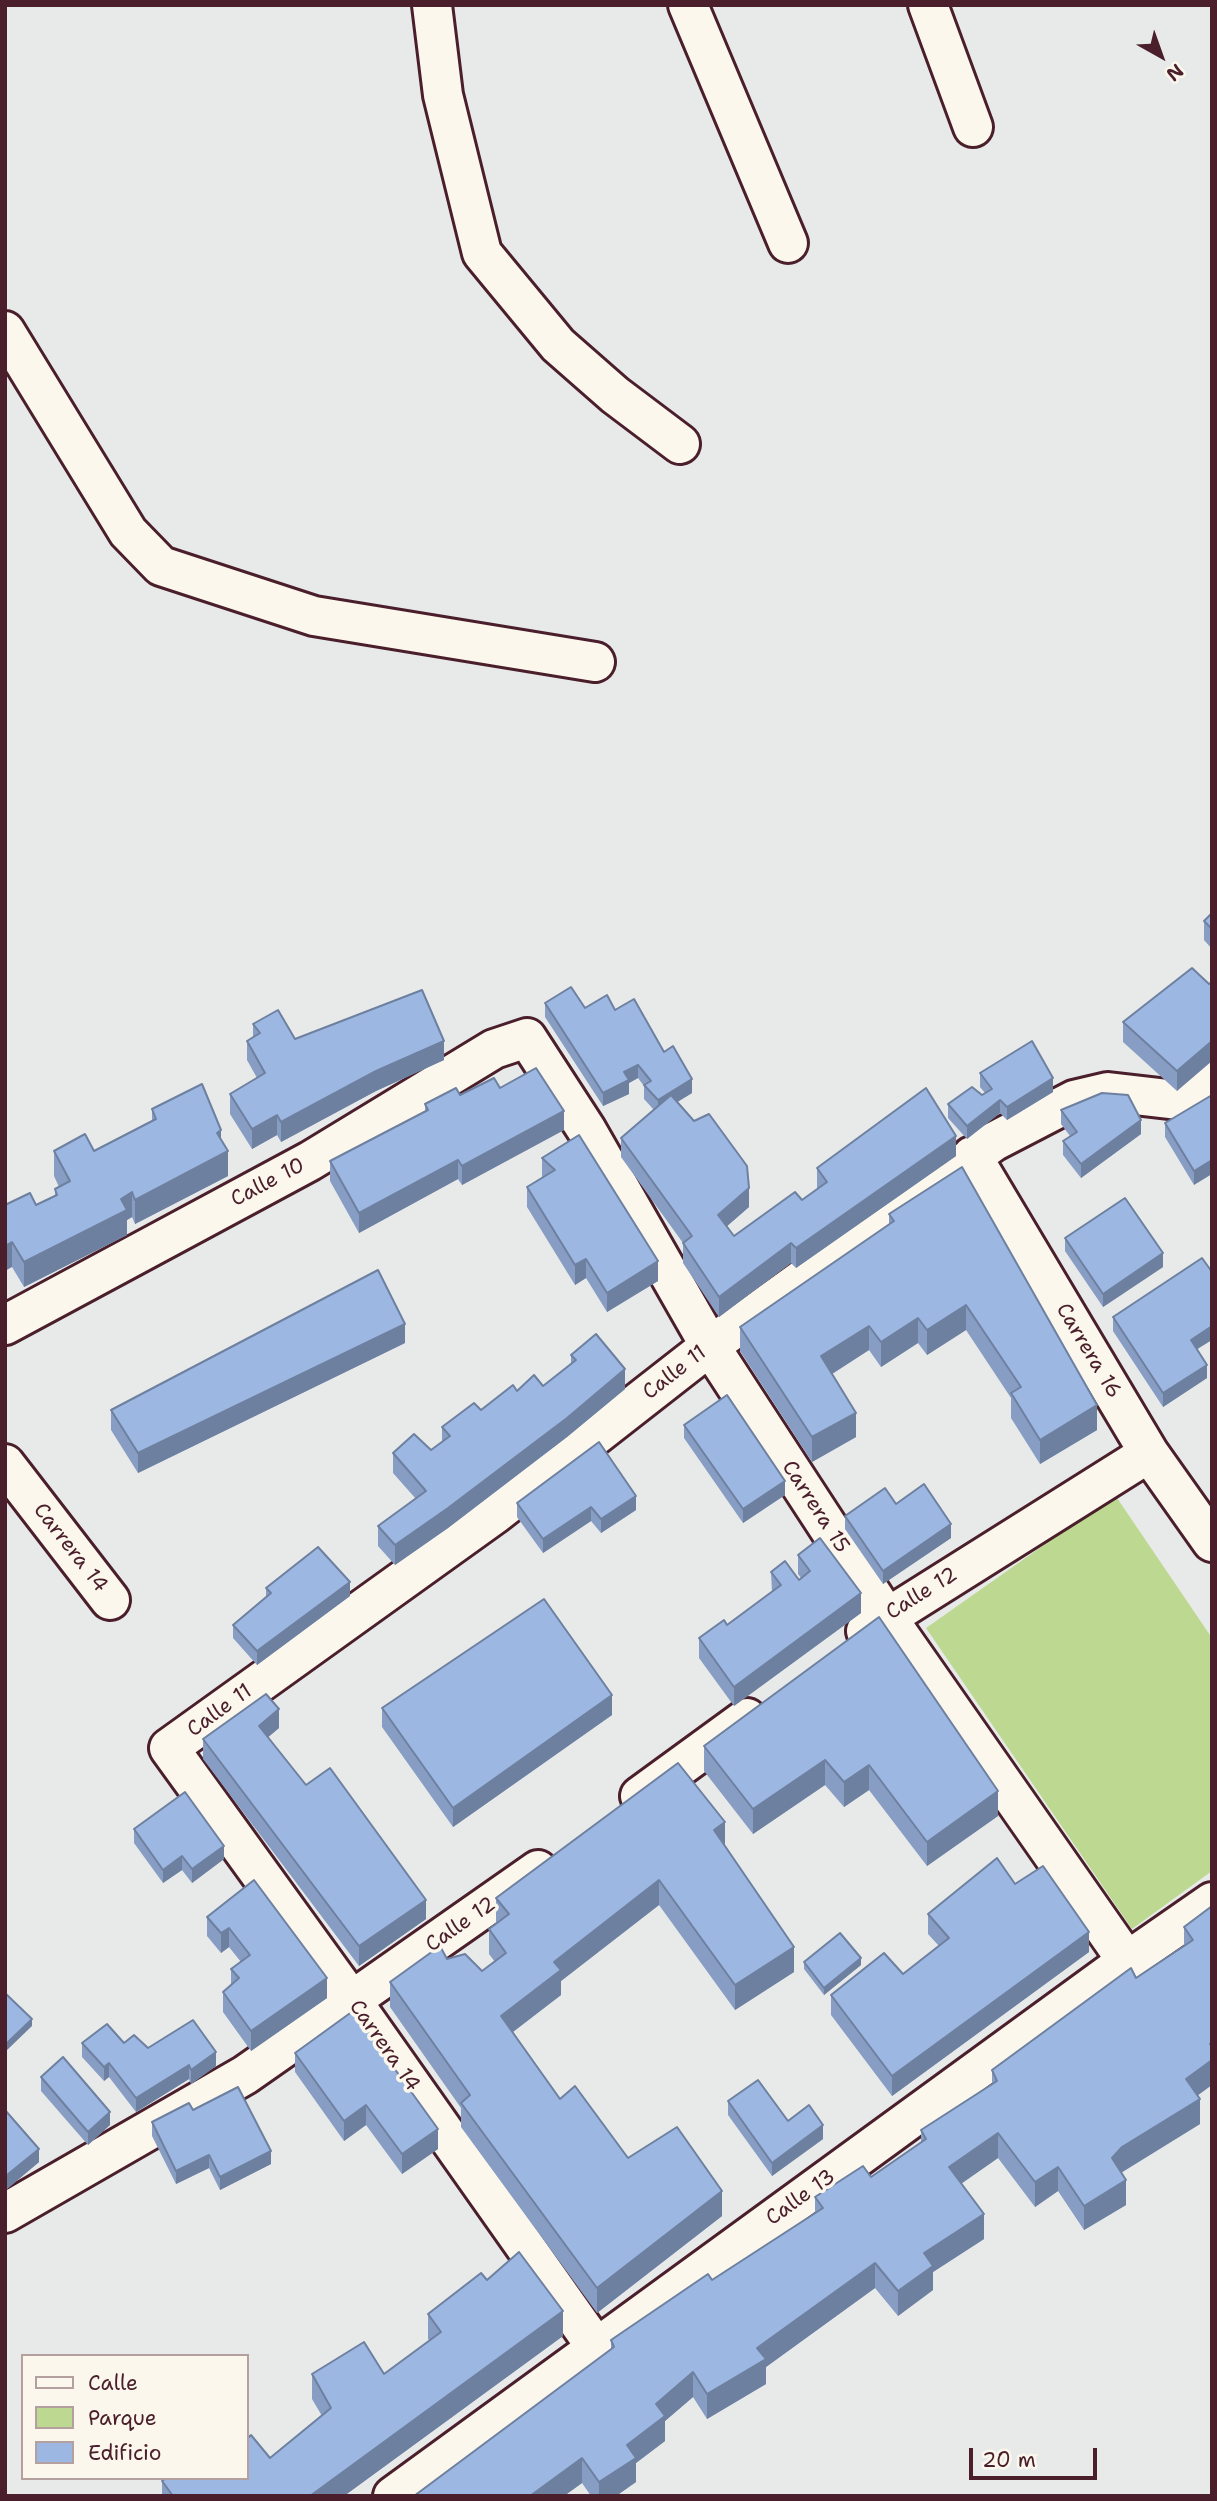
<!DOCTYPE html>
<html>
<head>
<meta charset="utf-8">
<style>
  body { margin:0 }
  #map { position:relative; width:1217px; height:2501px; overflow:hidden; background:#e8eaea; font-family:"Shantell Sans",sans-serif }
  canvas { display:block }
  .frame { position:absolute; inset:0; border:7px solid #4a1f2b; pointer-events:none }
  .legend { position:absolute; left:21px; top:2354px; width:228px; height:126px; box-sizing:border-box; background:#fbf7ec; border:2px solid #b4a19f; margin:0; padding:9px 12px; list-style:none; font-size:21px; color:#4a1f2b }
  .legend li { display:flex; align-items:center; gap:14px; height:35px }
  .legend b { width:35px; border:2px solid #b4a19f }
  .north { position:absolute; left:1126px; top:21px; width:70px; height:70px; -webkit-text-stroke:5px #fbf7ec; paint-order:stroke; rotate:140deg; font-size:19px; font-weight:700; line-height:28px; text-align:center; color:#4a1f2b }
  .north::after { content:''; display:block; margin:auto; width:24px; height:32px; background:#4a1f2b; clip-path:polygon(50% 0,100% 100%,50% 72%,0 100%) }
  .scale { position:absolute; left:969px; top:2448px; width:128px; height:32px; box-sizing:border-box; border:4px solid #4a1f2b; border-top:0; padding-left:9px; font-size:21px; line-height:24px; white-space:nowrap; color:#4a1f2b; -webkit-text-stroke:5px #fbf7ec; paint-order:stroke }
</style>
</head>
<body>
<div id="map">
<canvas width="1217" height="2501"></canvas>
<div class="frame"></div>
<ul class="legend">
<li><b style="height:9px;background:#fbf7ec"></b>Calle</li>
<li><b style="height:19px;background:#bdd991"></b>Parque</li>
<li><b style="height:19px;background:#9db7e3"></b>Edificio</li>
</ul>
<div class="north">N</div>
<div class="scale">20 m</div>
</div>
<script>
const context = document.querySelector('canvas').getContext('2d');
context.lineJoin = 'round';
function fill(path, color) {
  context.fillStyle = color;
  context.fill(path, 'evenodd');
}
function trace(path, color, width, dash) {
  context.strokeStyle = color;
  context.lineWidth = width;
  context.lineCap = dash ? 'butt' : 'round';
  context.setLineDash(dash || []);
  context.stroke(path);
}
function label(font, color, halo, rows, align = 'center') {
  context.font = font + ' "Shantell Sans",sans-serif';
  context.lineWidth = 7;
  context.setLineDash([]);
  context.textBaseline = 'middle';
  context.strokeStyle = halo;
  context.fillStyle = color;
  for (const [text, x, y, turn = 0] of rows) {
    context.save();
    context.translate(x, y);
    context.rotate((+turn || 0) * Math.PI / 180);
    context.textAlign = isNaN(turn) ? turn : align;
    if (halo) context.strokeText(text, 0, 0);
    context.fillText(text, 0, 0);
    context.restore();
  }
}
fill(new Path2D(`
  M1115,1495L1212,1638V1871L1132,1929L926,1628Z`), '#bdd991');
const minor = new Path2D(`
  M432,5L443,95L482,253L558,345L615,395L680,444
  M688,5L788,243
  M928,5L973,127
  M5,331L128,532L161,566L314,616L595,662
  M972,1156L1149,1453L1212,1542
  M5,1325L310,1161L494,1049L527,1038L586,1129L710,1346L886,1616L1127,1961
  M5,1464L110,1600
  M866,1631L1149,1453
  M640,1796L747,1718
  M5,2213L245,2075L538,1870
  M596,2347L352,2001L169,1748L495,1514L710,1346L993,1142L1074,1100L1108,1092L1186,1101L1212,1081`);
const tertiary = new Path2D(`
  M393,2496L1127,1961L1212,1902`);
trace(minor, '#4a1f2b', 44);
trace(tertiary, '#4a1f2b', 44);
trace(minor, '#fbf7ec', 38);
trace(tertiary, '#fbf7ec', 38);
fill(new Path2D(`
  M1212,913V949L1204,940V921Z
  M1209,984L1177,1091L1123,1042V1022Z
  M545,1003L615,1010L664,1052L692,1093L677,1102L749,1207L727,1226L734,1236L802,1200L818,1189L817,1188V1168L956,1156L796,1268L791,1263L719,1317L683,1263V1243L621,1157V1138L654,1110L644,1099V1086L638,1078L629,1083V1094L603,1106L545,1017Z
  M253,1024L295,1039L444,1060L376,1091L281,1142L277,1135L252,1149L230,1114V1094L257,1078L247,1060V1041L253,1037Z
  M980,1073L1053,1092L1007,1120L1000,1113L967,1139L948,1118V1104L982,1095L985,1093L980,1087Z
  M500,1088L564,1130L462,1185L458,1179L359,1233L330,1181V1161L425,1111V1104L460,1095Z
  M1212,1095L1194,1185L1165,1137V1123Z
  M152,1109L221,1140L228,1176L135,1224L132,1217L127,1220V1235L24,1287L12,1267L5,1205H36L55,1196V1189L59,1187L54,1176V1151H94L152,1121Z
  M1061,1110L1141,1134L1081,1178L1063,1155V1141L1070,1136L1061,1124Z
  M579,1135L658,1281L607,1312L586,1278L575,1285L527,1207V1187L542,1177V1158Z
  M889,1214L1097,1430L1040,1464L1011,1418V1398L966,1330L927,1355L918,1343L881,1367L869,1350L832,1374L856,1437L812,1462L740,1351V1327L889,1225Z
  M1065,1238L1163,1267L1103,1307L1065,1251Z
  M1113,1317L1197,1349L1207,1378L1163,1407L1113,1331Z
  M405,1343L138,1473L111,1430V1410Z
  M571,1355L625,1389L567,1437L448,1528L395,1565L378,1546V1526L416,1499L393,1473V1453L431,1450L442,1442V1427L481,1410L517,1391L543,1386L571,1364Z
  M684,1425L785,1495L743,1523L684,1438Z
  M517,1503L636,1510L601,1533L591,1521L543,1553L517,1517Z
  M896,1504L951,1538L883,1584L845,1529V1516Z
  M798,1555L861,1613L734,1706L699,1658V1638L727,1625L772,1592L771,1572L799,1580L801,1578L798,1574Z
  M266,1588L350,1596L257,1665L233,1638V1625L266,1597Z
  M879,1617L998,1816L927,1866L869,1790L844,1807L825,1785L753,1834L704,1771V1746Z
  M382,1708L612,1715L453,1827L382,1727Z
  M279,1728L268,1737L306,1785L426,1919L359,1966L203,1759V1739Z
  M134,1829L224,1859L192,1883L182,1870L163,1883L134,1843Z
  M725,1845L794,1972L735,2010L659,1905L561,1981V1995L513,2032L560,2099L628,2158L722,2216L597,2313L461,2127V2108L390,2007V1982L447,1959L482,1971L495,1962L489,1954V1929L496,1923V1898Z
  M254,1880L327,1998L251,2051L223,2012V1992L231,1985V1969L241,1962L229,1947L221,1953L207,1936V1917Z
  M1015,1884L1089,1952L892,2096L831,2015V1995L903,1974L939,1946L928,1934V1914Z
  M1212,1906L1198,2096L1200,2124L1121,2173L1126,2205L1084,2230L1058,2191L1035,2207L998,2158L961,2184L984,2239L933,2272V2290L898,2316L875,2288L766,2367V2384L707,2419L693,2397L665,2421V2441L636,2463V2482L616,2496H591L582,2483L564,2496L611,2349V2340L712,2280L815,2213V2197L871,2177L921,2143V2130L992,2084V2070L1184,1947V1927Z
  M804,1962L861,1965L824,1995L804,1969Z
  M82,2043H124L216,2066L191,2084L189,2079L136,2112L109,2077L104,2081L82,2057Z
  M295,2053L438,2149L402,2174L366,2125L344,2141L295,2072Z
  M41,2077L110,2125L88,2145L41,2091Z
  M728,2101L788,2121L823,2139L772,2176L728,2115Z
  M5,2110L39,2162L7,2189L5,2186Z
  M193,2110L271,2164L220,2190L209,2168L176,2184L152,2136V2122Z
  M487,2280L563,2336L344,2496H162V2481L270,2458L322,2416L312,2399V2374H384L430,2341L428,2339V2314Z`), '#879dc3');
fill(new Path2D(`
  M444,1041V1060L376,1091L281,1142V1122L376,1071Z
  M1212,1041V1061L1177,1091V1071Z
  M638,1065V1078L629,1083V1094L603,1106V1093L624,1072Z
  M1053,1078V1092L1007,1120V1107Z
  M692,1079V1093L658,1114V1100Z
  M1000,1100V1113L967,1139V1126Z
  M564,1111V1130L462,1185V1166Z
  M277,1115V1135L252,1149V1129Z
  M1141,1120V1134L1081,1178V1164Z
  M221,1130V1155L228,1151V1176L135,1224V1200Z
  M956,1136V1156L796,1268V1248Z
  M458,1160V1179L359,1233V1213Z
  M1212,1160V1174L1194,1185V1171Z
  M749,1188V1207L718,1234V1215Z
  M132,1192V1217L127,1220V1235L24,1287V1262Z
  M12,1242V1267L5,1271V1246Z
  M791,1243V1263L719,1317V1297Z
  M1163,1253V1267L1103,1307V1294Z
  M586,1259V1278L575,1285V1265Z
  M658,1261V1281L607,1312V1293Z
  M966,1305V1330L927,1355V1330Z
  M918,1318V1343L881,1367V1342Z
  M405,1324V1343L138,1473V1453Z
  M869,1326V1350L821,1381V1356Z
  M1212,1326V1340L1191,1353V1340Z
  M1207,1365V1378L1163,1407V1393Z
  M625,1369V1389L567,1437L448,1528L395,1565V1545Z
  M1097,1405V1430L1040,1464V1440Z
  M856,1413V1437L812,1462V1437Z
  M785,1481V1495L743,1523V1509Z
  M636,1496V1510L601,1533V1519Z
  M591,1507V1521L543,1553V1539Z
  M951,1524V1538L883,1584V1571Z
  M350,1582V1596L257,1665V1651Z
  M861,1593V1613L734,1706V1687Z
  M612,1695V1715L453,1827V1808Z
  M279,1709V1728L259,1745V1726Z
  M825,1760V1785L753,1834V1809Z
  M869,1765V1790L844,1807V1782Z
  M998,1791V1816L927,1866V1842Z
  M725,1822V1847L714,1830Z
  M224,1846V1859L192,1883V1869Z
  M182,1856V1870L163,1883V1870Z
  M659,1880V1905L561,1981V1995L501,2041V2016L554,1962Z
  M426,1900V1919L359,1966V1946Z
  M229,1928V1947L221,1953V1933Z
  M1089,1932V1952L892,2096V2076Z
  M794,1947V1972L735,2010V1985Z
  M861,1958V1965L824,1995V1988Z
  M327,1978V1998L251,2051V2031Z
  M32,2019V2026L5,2052V2045Z
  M1212,2042V2085L1186,2104V2079Z
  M216,2052V2066L191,2084V2070Z
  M109,2063V2077L104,2081V2067Z
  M189,2065V2079L136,2112V2098Z
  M1200,2099V2124L1122,2172L1112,2183V2158L1122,2147Z
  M366,2105V2125L344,2141V2121Z
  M110,2112V2125L88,2145V2132Z
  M823,2125V2139L772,2176V2163Z
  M438,2129V2149L402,2174V2154Z
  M998,2133V2158L949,2192V2167Z
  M39,2149V2162L7,2189V2175Z
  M271,2151V2164L220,2190V2177Z
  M209,2155V2168L176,2184V2171Z
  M1058,2167V2191L1035,2207V2182Z
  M1126,2180V2205L1084,2230V2206Z
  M722,2191V2216L597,2313V2288Z
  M984,2214V2239L933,2272V2290L898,2316V2291L924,2253Z
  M875,2263V2288L766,2367V2384L707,2419V2394L757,2348Z
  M563,2311V2336L344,2496H310Z
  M693,2372V2397L665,2421V2441L636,2463V2482L616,2496H599V2482L656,2404Z
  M582,2458V2483L564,2496H530Z`), '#6e809f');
const building = new Path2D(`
  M1212,913V929L1204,921Z
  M1192,968L1209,984L1212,982V1041L1177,1071L1123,1022Z
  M571,987L585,1008L607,995L615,1010L634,999L664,1052L673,1046L692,1079L658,1100L644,1085L651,1081L638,1065L624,1072L629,1080L603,1093L545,1003Z
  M422,990L444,1041L376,1071L281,1122L277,1115L252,1129L230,1094L265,1073L247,1041L260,1033L253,1024L278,1010L295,1039Z
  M1032,1041L1053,1078L1007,1107L1000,1100L967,1126L948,1104L972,1087L982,1095L992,1089L980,1073Z
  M536,1068L564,1111L462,1166L458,1160L359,1213L330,1161L428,1110L425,1104L456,1088L460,1095L494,1078L500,1088Z
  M202,1084L221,1130L217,1133L228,1151L135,1200L132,1192L121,1199L127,1210L24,1262L12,1242L5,1246V1205L30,1193L36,1205L57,1195L55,1189L70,1181L54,1151L85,1134L94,1151L156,1119L152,1109Z
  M926,1088L956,1136L796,1248L791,1243L719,1297L683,1243L692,1236L621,1138L671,1095L694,1121L709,1114L747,1166L749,1188L718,1215L734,1236L795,1192L802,1200L827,1182L817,1168Z
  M1102,1093L1128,1095L1141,1120L1081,1164L1063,1141L1077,1132L1061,1110Z
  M1212,1095V1160L1194,1171L1165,1123Z
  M579,1135L658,1261L607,1293L586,1259L575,1265L527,1187L555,1170L542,1158Z
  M962,1167L1097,1405L1040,1440L1011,1393L1021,1387L966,1305L927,1330L918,1318L881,1342L869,1326L821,1356L856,1413L812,1437L740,1327L894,1221L889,1214Z
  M1125,1198L1163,1253L1103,1294L1065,1238Z
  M1202,1258L1212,1272V1326L1191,1340L1207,1365L1163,1393L1113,1317Z
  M378,1270L405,1324L138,1453L111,1410Z
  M596,1334L625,1369L567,1418L448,1508L395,1545L378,1526L426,1491L393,1453L414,1434L431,1450L450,1436L442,1427L474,1403L481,1410L513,1385L517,1391L534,1375L543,1386L576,1360L571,1355Z
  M727,1395L785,1481L743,1509L684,1425Z
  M599,1442L636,1496L601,1519L591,1507L543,1539L517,1503Z
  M924,1484L951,1524L883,1571L845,1516L885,1488L896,1504Z
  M820,1538L861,1593L734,1687L699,1638L724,1620L727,1625L781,1585L771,1572L785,1561L799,1580L810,1571L798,1555Z
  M318,1547L350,1582L257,1651L233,1625L271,1593L266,1588Z
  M544,1599L612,1695L453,1808L382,1708Z
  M879,1617L998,1791L927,1842L869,1765L844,1782L825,1760L753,1809L704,1746Z
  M266,1694L279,1709L259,1726L306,1785L330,1768L426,1900L359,1946L203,1739Z
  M678,1763L725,1822L714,1830L794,1947L735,1985L659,1880L554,1962L561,1970L501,2016L560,2099L575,2086L628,2158L677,2127L722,2191L597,2288L461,2103L470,2095L390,1982L440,1946L447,1959L465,1954L482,1971L506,1953L489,1929L509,1914L496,1898Z
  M185,1792L224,1846L192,1869L182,1856L163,1870L134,1829Z
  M997,1858L1015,1884L1043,1866L1089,1932L892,2076L831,1995L884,1953L903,1974L949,1938L928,1914Z
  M254,1880L327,1978L251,2031L223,1992L239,1978L231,1969L250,1955L229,1928L221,1933L207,1917Z
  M1212,1906V2042L1210,2044L1212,2046V2060L1186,2079L1200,2099L1122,2147L1112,2158L1126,2180L1084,2206L1058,2167L1035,2182L998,2133L949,2167L984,2214L924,2253L933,2266L898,2291L875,2263L757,2348L766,2359L707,2394L693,2372L656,2404L665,2416L627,2445L636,2458L599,2482L582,2458L530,2496H414L614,2347L611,2340L708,2274L712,2280L823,2208L815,2197L863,2166L871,2177L926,2139L921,2130L997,2081L992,2070L1131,1968L1136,1978L1193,1940L1184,1927Z
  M840,1933L861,1958L824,1988L804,1962Z
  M5,1993L32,2019L5,2045Z
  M353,2011L438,2129L402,2154L366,2105L344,2121L295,2053Z
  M193,2020L216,2052L191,2070L189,2065L136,2098L109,2063L104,2067L82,2043L107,2024L124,2043L134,2035L148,2048Z
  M63,2057L110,2112L88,2132L41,2077Z
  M758,2080L788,2121L809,2105L823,2125L772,2163L728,2101Z
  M238,2087L271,2151L220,2177L209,2155L176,2171L152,2122L189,2103L193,2110Z
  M5,2110L39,2149L7,2175L5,2173Z
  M519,2252L563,2311L310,2496H173L162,2481L166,2478H247V2439L251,2435L270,2458L331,2408L312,2374L364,2342L384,2374L441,2332L428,2314L481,2273L487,2280Z`);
fill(building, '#9db7e3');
trace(building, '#6e809f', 2);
label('21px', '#4a1f2b', '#fbf7ec', [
  ["Calle 10",268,1183,-28],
  ["Carrera 16",1088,1351,59],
  ["Calle 11",675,1373,-38],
  ["Carrera 15",815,1507,57],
  ["Carrera 14",70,1548,52],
  ["Calle 12",922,1594,-32],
  ["Calle 11",220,1711,-36],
  ["Calle 12",461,1925,-35],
  ["Carrera 14",384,2046,55],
  ["Calle 13",801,2198,-36]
]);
</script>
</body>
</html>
